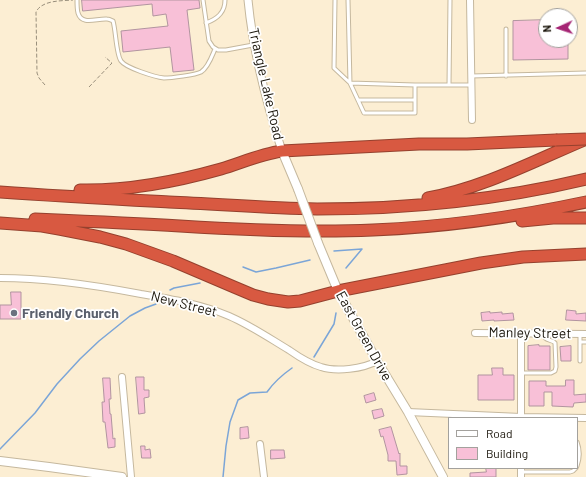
<!DOCTYPE html>
<html>
<head>
<meta charset="utf-8">
<style>
  body { margin:0 }
  #map { position:relative; width:586px; height:477px; overflow:hidden; background:#fceed3; font-family:Barlow,sans-serif }
  canvas { display:block }
  .legend { position:absolute; left:448px; top:417px; width:130px; height:52px; box-sizing:border-box; background:#fff; border:1px solid #a3a19d; margin:0; padding:5px 7px; list-style:none; font-size:12px; color:#19140a }
  .legend li { display:flex; align-items:center; gap:8px; height:20px }
  .legend b { width:20px; border:1px solid #a3a19d }
  .north { position:absolute; left:538px; top:8px; width:40px; height:40px; box-sizing:border-box; background:#fff; border:1px solid #a3a19d; border-radius:50%; rotate:267deg; font-size:11px; font-weight:700; line-height:16px; text-align:center; color:#19140a }
  .north::after { content:''; display:block; margin:auto; width:14px; height:18px; background:#a52574; clip-path:polygon(50% 0,100% 100%,50% 72%,0 100%) }
</style>
</head>
<body>
<div id="map">
<canvas width="586" height="477"></canvas>
<ul class="legend">
<li><b style="height:5px;background:#fff"></b>Road</li>
<li><b style="height:11px;background:#f8c0d7"></b>Building</li>
</ul>
<div class="north">N</div>
</div>
<script>
const context = document.querySelector('canvas').getContext('2d');
context.lineJoin = 'round';
function trace(path, color, width, dash) {
  context.strokeStyle = color;
  context.lineWidth = width;
  context.lineCap = dash ? 'butt' : 'round';
  context.setLineDash(dash || []);
  context.stroke(path);
}
function fill(path, color) {
  context.fillStyle = color;
  context.fill(path, 'evenodd');
}
function label(font, color, halo, rows, align = 'center') {
  context.font = font + ' Barlow,sans-serif';
  context.lineWidth = 3.5;
  context.setLineDash([]);
  context.textBaseline = 'middle';
  context.strokeStyle = halo;
  context.fillStyle = color;
  for (const [text, x, y, turn = 0] of rows) {
    context.save();
    context.translate(x, y);
    context.rotate((+turn || 0) * Math.PI / 180);
    context.textAlign = isNaN(turn) ? turn : align;
    if (halo) context.strokeText(text, 0, 0);
    context.fillText(text, 0, 0);
    context.restore();
  }
}
trace(new Path2D(`
  M334,251L362,249
  M243,267L256,272L276,268L310,260
  M346,268L362,249
  M170,290L174,288L200,283
  M314,357L334,324L336,313
  M0,449L35,413L57,384L80,359L99,341L130,316L145,308L156,304
  M223,477L226,446L230,422L238,400L250,393L267,392C274,382 282,375 292,368`), '#7ba5d7', 1.5);
const building = new Path2D(`
  M82,0H199L200,8L187,10L194,70L173,72L170,47L123,52L121,31L168,26L166,14L153,16L152,4L83,11Z
  M546,20V40H568V59L513,60V21Z
  M11,292H21V319H0V305H11Z
  M567,310L576,311V314L586,313V321L566,320Z
  M490,312V313L502,312V314L513,313L514,320L494,321V320L482,321L481,313Z
  M539,345V346H550V370H528V346Z
  M571,346V361H561L560,347Z
  M492,368H503V375H514V400H478V375H492Z
  M136,377H144V390H149V397L144,398L145,413L139,414Z
  M103,378H110L111,399H109L110,414H111L113,439L115,438V447L108,448L105,422H103L102,402H104Z
  M566,380H574V395L586,394V402L574,403L573,407L552,406V392H544V406H529V381H546V386H565Z
  M374,393L376,400L366,403L364,396Z
  M382,409L384,416L374,419L372,411Z
  M248,427L249,438L240,439V428Z
  M391,427L399,454L400,453V466H407V474L397,475L396,461H388V455L383,436L381,437L379,430Z
  M141,446H145V450L150,449L151,458H142Z
  M271,450H284L285,458L271,459Z
  M486,468H496V477H470V473L486,472Z`);
fill(building, '#f8c0d7');
trace(building, '#b1949f', 1);
const service = new Path2D(`
  M77,0C77,4 77,9 78,13C82,26 97,18 107,19C109,19 111,20 113,21C116,31 116,54 121,61C126,68 155,77 164,78C171,78 195,75 201,72C208,68 212,56 215,49
  M203,0L209,41L213,47L218,50H226L253,45
  M335,0L334,68L350,83L364,113H415V85H471
  M348,0L350,83L415,85
  M206,23C217,19 225,13 225,0
  M471,76L586,73
  M506,76V29
  M449,85L450,0
  M358,100H415
  M580,342H586
  M580,361V334
  M521,373H551L555,371L556,367L555,343C553,340 548,341 545,338V333
  M577,442C580,450 580,458 577,466
  M521,472H570L573,471L576,468`);
const minor = new Path2D(`
  M470,0L472,120
  M0,278C47,278 94,285 141,294C171,299 201,304 229,316C250,325 269,338 289,350C299,357 310,364 321,367C336,372 363,369 377,361
  M475,333L586,334
  M122,377L131,477
  M408,412L521,417L586,418
  M521,418V333
  M260,444L264,477
  M521,477V468`);
const tertiary = new Path2D(`
  M248,0C253,52 266,102 282,151`);
const secondary = new Path2D(`
  M282,151L298,189
  M318,243L338,291L377,361L408,412L443,477
  M0,461L49,467L122,477`);
const motorway = new Path2D(`
  M80,190C128,191 175,182 221,169C241,163 261,154 282,151L419,144H467L556,140
  M0,192C56,196 113,199 169,202C218,204 267,208 317,209C407,209 498,200 586,179
  M428,198C483,188 534,161 584,140
  M35,219C83,221 132,223 180,226C244,230 309,233 373,230C445,227 516,217 586,202
  M522,221L553,218H586
  M0,223L42,226L59,229L100,237L126,244L173,261L234,287L253,295L268,299L288,302L300,301L338,291L481,263L523,257L586,254`);
trace(service, '#c5b89e', 5);
trace(minor, '#c5b89e', 8);
trace(tertiary, '#c5b89e', 9);
trace(secondary, '#c5b89e', 10);
trace(motorway, '#95412e', 13);
trace(new Path2D(`
  M45,85L39,78L37,73L36,12C42,0 61,1 73,0
  M89,87L112,63L105,57`), '#988e7b', 1, [4, 2]);
trace(service, '#fff', 3);
trace(minor, '#fff', 6);
trace(tertiary, '#fff', 7);
trace(secondary, '#fff', 8);
trace(motorway, '#d85941', 11);
const secondaryBridge = new Path2D(`
  M298,189L318,243`);
const motorwayBridge = new Path2D(`
  M556,140L586,139`);
trace(secondaryBridge, '#c5b89e', 10, []);
trace(motorwayBridge, '#95412e', 13, []);
trace(secondaryBridge, '#fff', 8);
trace(motorwayBridge, '#d85941', 11);
for (const [x, y, r, color] of [
  [14,313,4,"#6b7280"]
]) {
  const dot = new Path2D();
  dot.arc(x, y, r, 0, 2 * Math.PI);
  context.fillStyle = color;
  context.fill(dot);
  trace(dot, '#fff', 1.5);
}
label('14px', '#19140a', '#fff', [
  ["Triangle Lake Road",266,84,77],
  ["New Street",184,304,14],
  ["Manley Street",530,333,1],
  ["East Green Drive",364,336,61]
]);
label('bold 14px', '#5b616d', '#fff', [
  ["Friendly Church",22,313]
], 'left');
</script>
</body>
</html>
